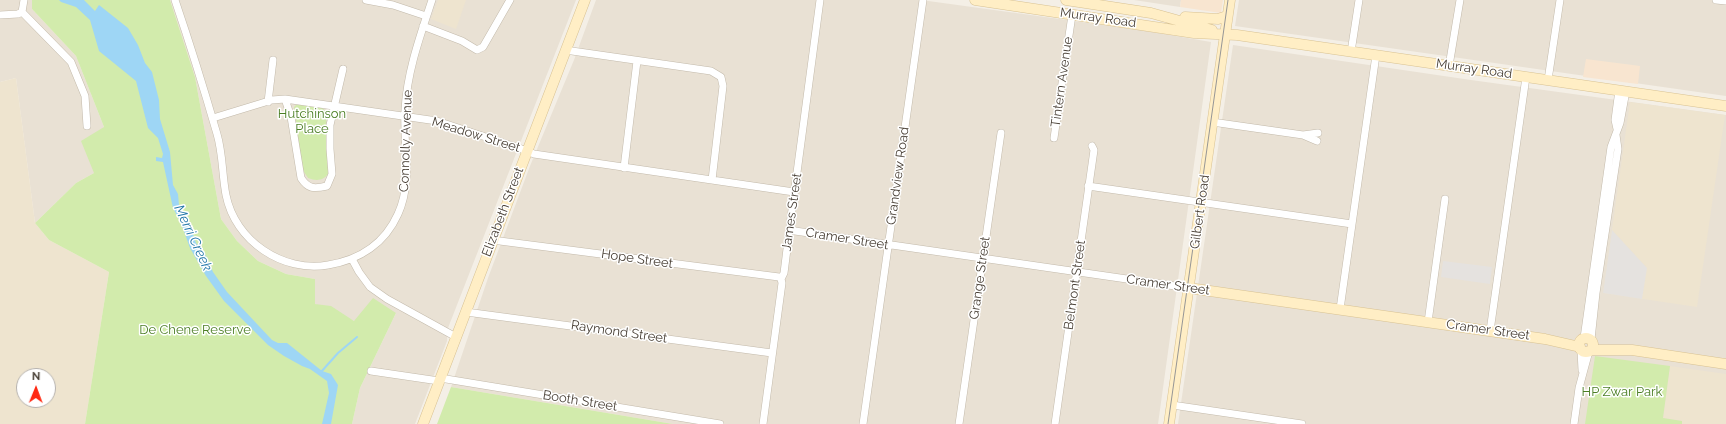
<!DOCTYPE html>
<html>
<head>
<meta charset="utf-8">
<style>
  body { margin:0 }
  #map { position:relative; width:1726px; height:424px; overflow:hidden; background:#f4efe6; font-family:Raleway,sans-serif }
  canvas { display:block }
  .north { position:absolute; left:16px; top:368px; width:40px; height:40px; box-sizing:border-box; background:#fff; border:1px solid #b6b2ae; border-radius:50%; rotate:1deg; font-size:11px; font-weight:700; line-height:16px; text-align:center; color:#483f35 }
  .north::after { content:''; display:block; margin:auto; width:14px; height:18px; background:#ff2912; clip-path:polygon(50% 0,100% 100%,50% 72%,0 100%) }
</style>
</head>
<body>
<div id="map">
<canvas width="1726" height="424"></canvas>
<div class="north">N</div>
</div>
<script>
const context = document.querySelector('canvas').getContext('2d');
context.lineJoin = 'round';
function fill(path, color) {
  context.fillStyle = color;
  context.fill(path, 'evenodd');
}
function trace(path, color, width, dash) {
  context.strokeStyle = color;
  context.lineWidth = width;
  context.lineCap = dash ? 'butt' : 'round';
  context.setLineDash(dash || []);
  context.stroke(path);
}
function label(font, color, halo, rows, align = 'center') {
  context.font = font + ' Raleway,sans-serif';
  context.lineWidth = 3;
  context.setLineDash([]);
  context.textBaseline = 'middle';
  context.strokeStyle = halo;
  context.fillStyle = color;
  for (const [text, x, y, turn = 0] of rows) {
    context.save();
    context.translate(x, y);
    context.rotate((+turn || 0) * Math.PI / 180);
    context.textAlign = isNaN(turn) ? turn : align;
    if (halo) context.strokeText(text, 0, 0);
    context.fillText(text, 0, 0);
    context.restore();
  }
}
fill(new Path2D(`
  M0,0H32V9L76,56L104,127L94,173L76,183L35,223L16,78L0,82Z
  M170,0H576L448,328L447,341L415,424H352L360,388L396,313L354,321L315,304V279L286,274L258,261L237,241L221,219L195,77Z
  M596,0H921L1140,30L1211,42L1158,424H673L451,387L488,278L530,166L574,60Z
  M1134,0H1181L1180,7Z
  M1239,0H1726V96L1235,26Z
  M1233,45L1471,80L1726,115V424H1178Z`), '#e9e1d4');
fill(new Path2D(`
  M1181,0H1223L1221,13L1180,7Z
  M1586,59L1640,66L1638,84L1583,77Z`), '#f8e5d0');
fill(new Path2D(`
  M438,0H466L456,29L431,19Z
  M16,78L35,223L49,240L109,272L85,424H0V82ZM24,376H48V400H24Z
  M1630,102L1725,115L1697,307L1603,293Z
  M1670,366L1726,374V424H1682V421L1663,418Z`), '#eee4cf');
fill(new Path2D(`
  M32,0H170L195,77L221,219L237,241L258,261L286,274L315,279V304L331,306L354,321L373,298L396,313L360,388L352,424H85L109,272L49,240L35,223L76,183L94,173L81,141L104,127L76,56L32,9Z
  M297,104L322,108L326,111L328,174C323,181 316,181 308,178L302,169L294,107Z
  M1595,356L1670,366L1663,418L1682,421V424H1585Z
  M451,387L673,424H437Z`), '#d2ebac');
fill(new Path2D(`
  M1612,230L1647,268L1642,299L1603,293Z
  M1443,261L1492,267L1490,284L1441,277Z`), '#e5e2df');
fill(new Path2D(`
  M59,0H84L95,11L99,5L128,28L138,45L145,63L152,72L159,100L160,119L170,152L173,185L178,194L179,205L190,225L196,243L206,256L213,272L227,292L272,340L278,343H287L322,371L331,374L338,385L331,424H322L329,393L327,381L310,369L302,366L284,356L268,345L224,301L206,276L190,248L181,223L173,208L163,162L156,161V157L162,158L163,154L158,138L148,128L136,81L99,51L90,20L76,7L61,2Z`), '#9ed6f5');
trace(new Path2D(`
  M321,372L338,353L357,337`), '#9ed6f5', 2);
const street = new Path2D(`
  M175,0C190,44 204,89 217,134C223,154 222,175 226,195C235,241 283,273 328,265C360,260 385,243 398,214C413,182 403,144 405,110C407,72 420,36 432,0
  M366,0L393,5L426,16
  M1716,0L1726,1
  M22,12L71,62L85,96L87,126
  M22,12L24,0
  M0,15L18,14L22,12
  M423,26L462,41L477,50L483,47L510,0
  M565,50L711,71L721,77L723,86L712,180
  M1351,52L1359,0
  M1449,66L1460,0
  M1548,80L1560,0
  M285,99L291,117L301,178C308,189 314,189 327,186L332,174L330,149V125L343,69
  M268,102L273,60
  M213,118L272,100L285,99L437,121L519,148L534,154L794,192
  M1212,122L1303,135L1317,141
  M1617,129L1615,120L1619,90
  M1303,135L1318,133
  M1054,138L1072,15
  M624,168L637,61
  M1088,186L1352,224
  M791,229L795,231L1189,288
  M492,240L779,277L781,279
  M352,259L359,272L370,287L387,299L456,337
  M1340,309L1376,55
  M466,312L772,353
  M1428,322L1445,199
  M1490,331L1526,77
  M1584,338L1611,147L1620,123L1626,91
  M1591,339L1596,293L1618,149L1616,135
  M1581,350L1582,370
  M371,371L439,381
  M440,378L720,424
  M1172,405L1302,424
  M763,424L782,283L781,279L784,273L789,233L791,229L790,225L820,0
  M863,424L923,0
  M959,424L1001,133
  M1055,424L1094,150L1092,146
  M1574,424L1579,388L1589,351`);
const secondary = new Path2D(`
  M975,0L1194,33L1237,35L1726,106
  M1066,0L1151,13L1212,30
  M1185,17L1218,19L1227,16
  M1189,288L1545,339L1580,347
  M1579 345a7 7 0 1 1 14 0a7 7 0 1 1-14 0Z
  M1592,350H1632L1726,364
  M423,424L585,0
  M1169,424L1230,0`);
trace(street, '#c3baab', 8);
trace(secondary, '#d8c293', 11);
trace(street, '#fff', 7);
trace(secondary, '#ffeec5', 10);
trace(new Path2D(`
  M1168,424L1228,0`), '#969696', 1);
label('13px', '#483f35', '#fff', [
  ["Murray Road",1098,18,8],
  ["Murray Road",1474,69,8],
  ["Tintern Avenue",1062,82,-82],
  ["Meadow Street",476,135,17],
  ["Connolly Avenue",406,141,-88],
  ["Grandview Road",898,176,-82],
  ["Elizabeth Street",503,212,-69],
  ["James Street",792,212,-82],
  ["Gilbert Road",1200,212,-82],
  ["Cramer Street",847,239,9],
  ["Hope Street",637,259,8],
  ["Grange Street",980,278,-82],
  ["Belmont Street",1075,285,-82],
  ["Cramer Street",1168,285,8],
  ["Cramer Street",1488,330,8],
  ["Raymond Street",619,332,8],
  ["Booth Street",580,401,9]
]);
label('13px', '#4b7e24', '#fff', [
  ["Hutchinson",312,114],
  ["Place",312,129],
  ["De Chene Reserve",195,330],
  ["HP Zwar Park",1622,392]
]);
label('italic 14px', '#2478aa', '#fff', [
  ["Merri Creek",193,238,65]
]);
</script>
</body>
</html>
